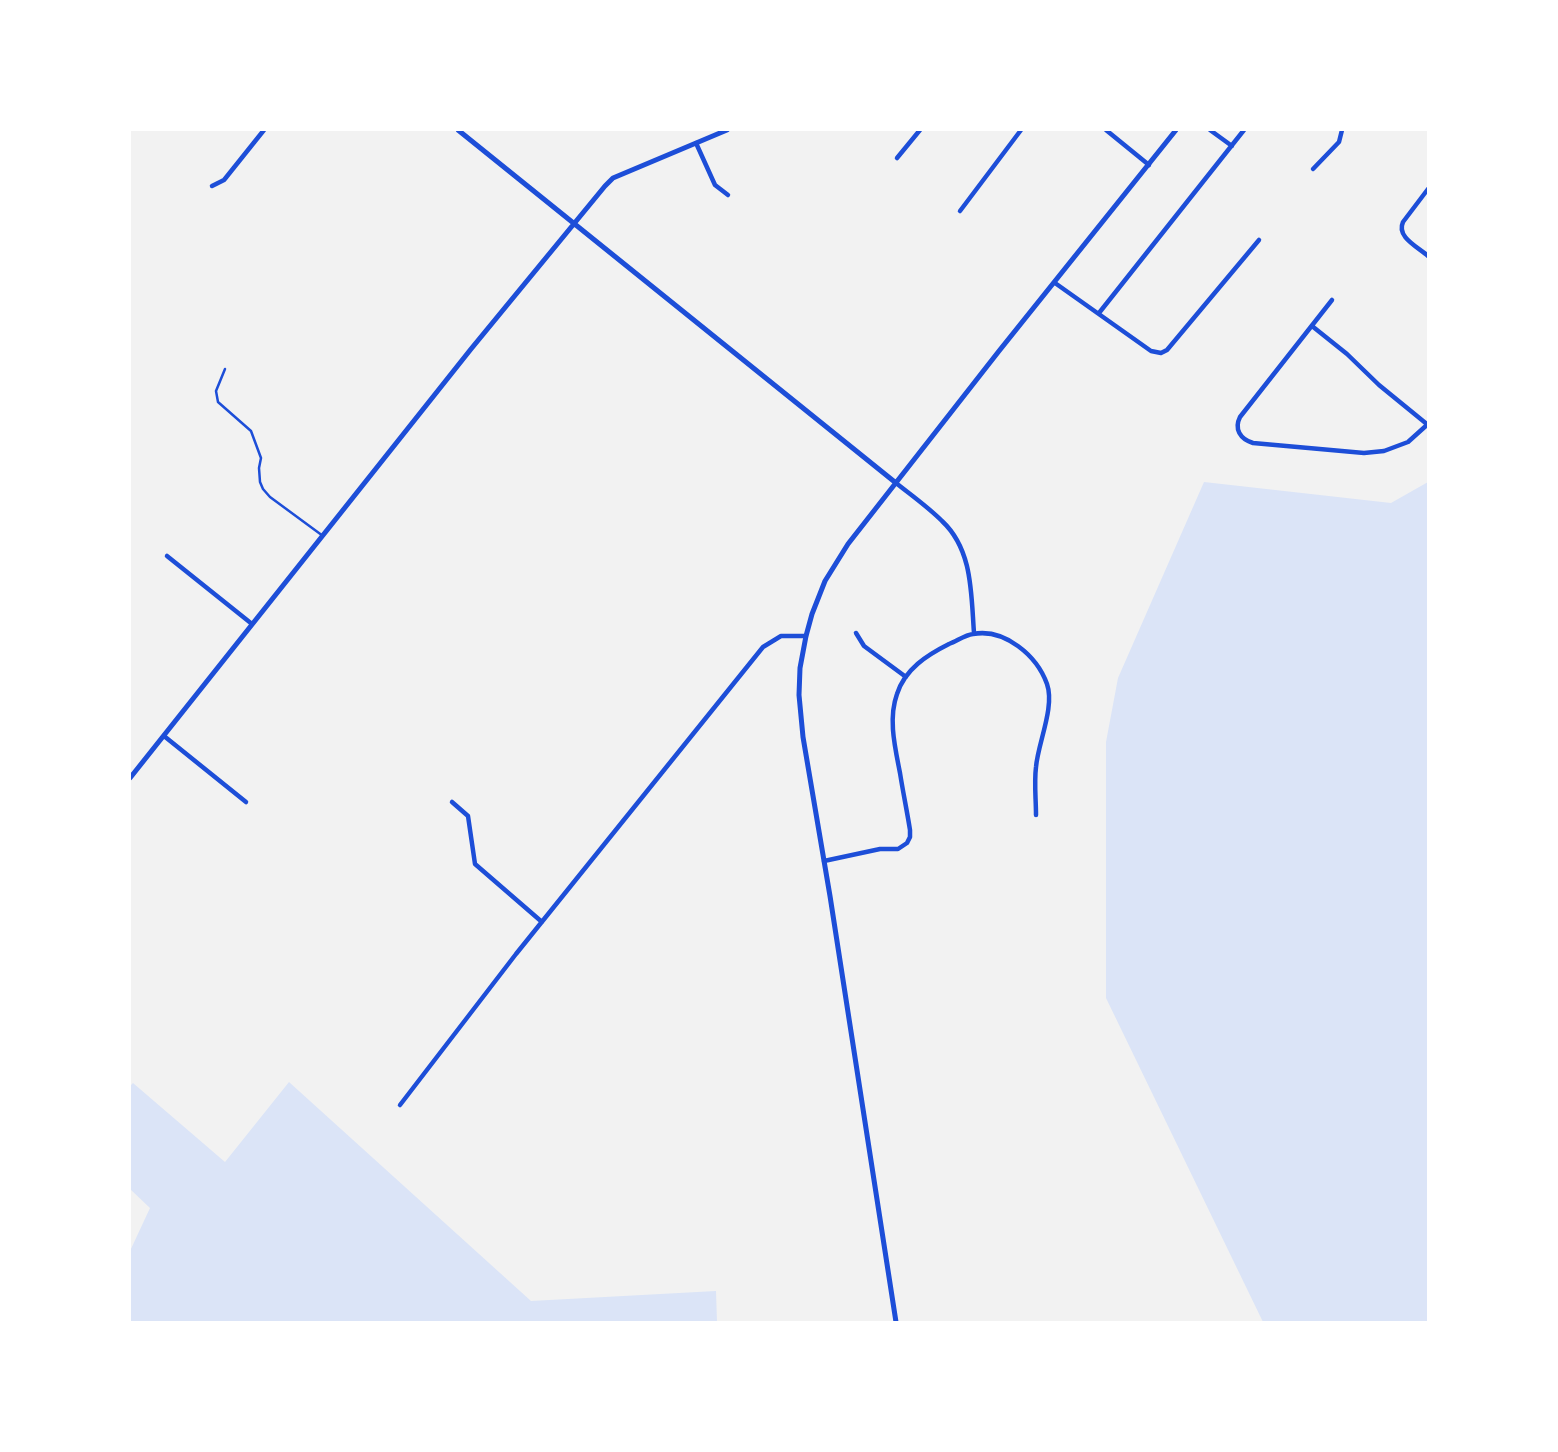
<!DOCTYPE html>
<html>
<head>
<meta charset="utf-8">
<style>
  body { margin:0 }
  #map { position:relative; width:1558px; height:1452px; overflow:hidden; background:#f2f2f2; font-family:Barlow,sans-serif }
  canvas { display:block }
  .frame { position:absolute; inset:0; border:131px solid #fff; pointer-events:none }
</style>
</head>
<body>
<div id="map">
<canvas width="1558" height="1452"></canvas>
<div class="frame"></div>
</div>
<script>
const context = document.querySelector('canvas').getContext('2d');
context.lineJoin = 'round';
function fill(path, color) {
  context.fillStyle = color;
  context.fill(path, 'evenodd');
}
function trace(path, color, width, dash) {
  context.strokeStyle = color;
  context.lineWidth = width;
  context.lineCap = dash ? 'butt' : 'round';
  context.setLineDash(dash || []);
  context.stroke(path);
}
fill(new Path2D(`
  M1204,482L1391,503L1428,482V1322H1263L1106,998V742L1118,678Z
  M289,1082L531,1301L716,1291L717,1322H130V1251L150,1208L130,1189V1086L133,1083L225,1162Z`), '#dbe4f7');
trace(new Path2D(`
  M225,369L216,391L218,402L251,431L261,458L259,468L260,482L263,489L270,497L323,536`), '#1d4ed8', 2.5);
trace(new Path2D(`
  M1106,130L1149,165
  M1210,130L1232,146
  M696,143L715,185L728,195
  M897,158L920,130
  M1313,169L1339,142L1342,130
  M212,186L224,180L264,130
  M1428,189L1403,222C1396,237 1418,247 1428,256
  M960,211L1021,130
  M1055,283L1151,351L1161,353L1167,350L1259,240
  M1332,300L1240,417C1234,429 1240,439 1253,443L1364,453L1384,451L1408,442L1428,424
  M1099,313L1244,130
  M1312,326L1347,354L1379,385L1428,425
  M896,483C911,495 928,507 942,521C973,550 971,594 974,633
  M167,556L252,624
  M856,633L864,646L906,677
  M164,736L246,802
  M452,802L468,816L475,864L542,922
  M824,861L880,849H898L907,843L910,837V830C907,811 903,792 900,773C895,747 888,719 897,694C905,669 927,655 949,644C957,641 965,635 973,634C1005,628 1037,656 1047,684C1055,707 1038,743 1036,767C1034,783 1036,799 1036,815
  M400,1105L516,954L763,647L781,636H806`), '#1d4ed8', 4.5);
trace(new Path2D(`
  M458,130L896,483
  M130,778L471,349L605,186L613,178L727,130
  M896,1322L830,896L803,737L799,695L800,668L806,636L812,614L825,581L848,544L999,351L1176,130`), '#1d4ed8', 5);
</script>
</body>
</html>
